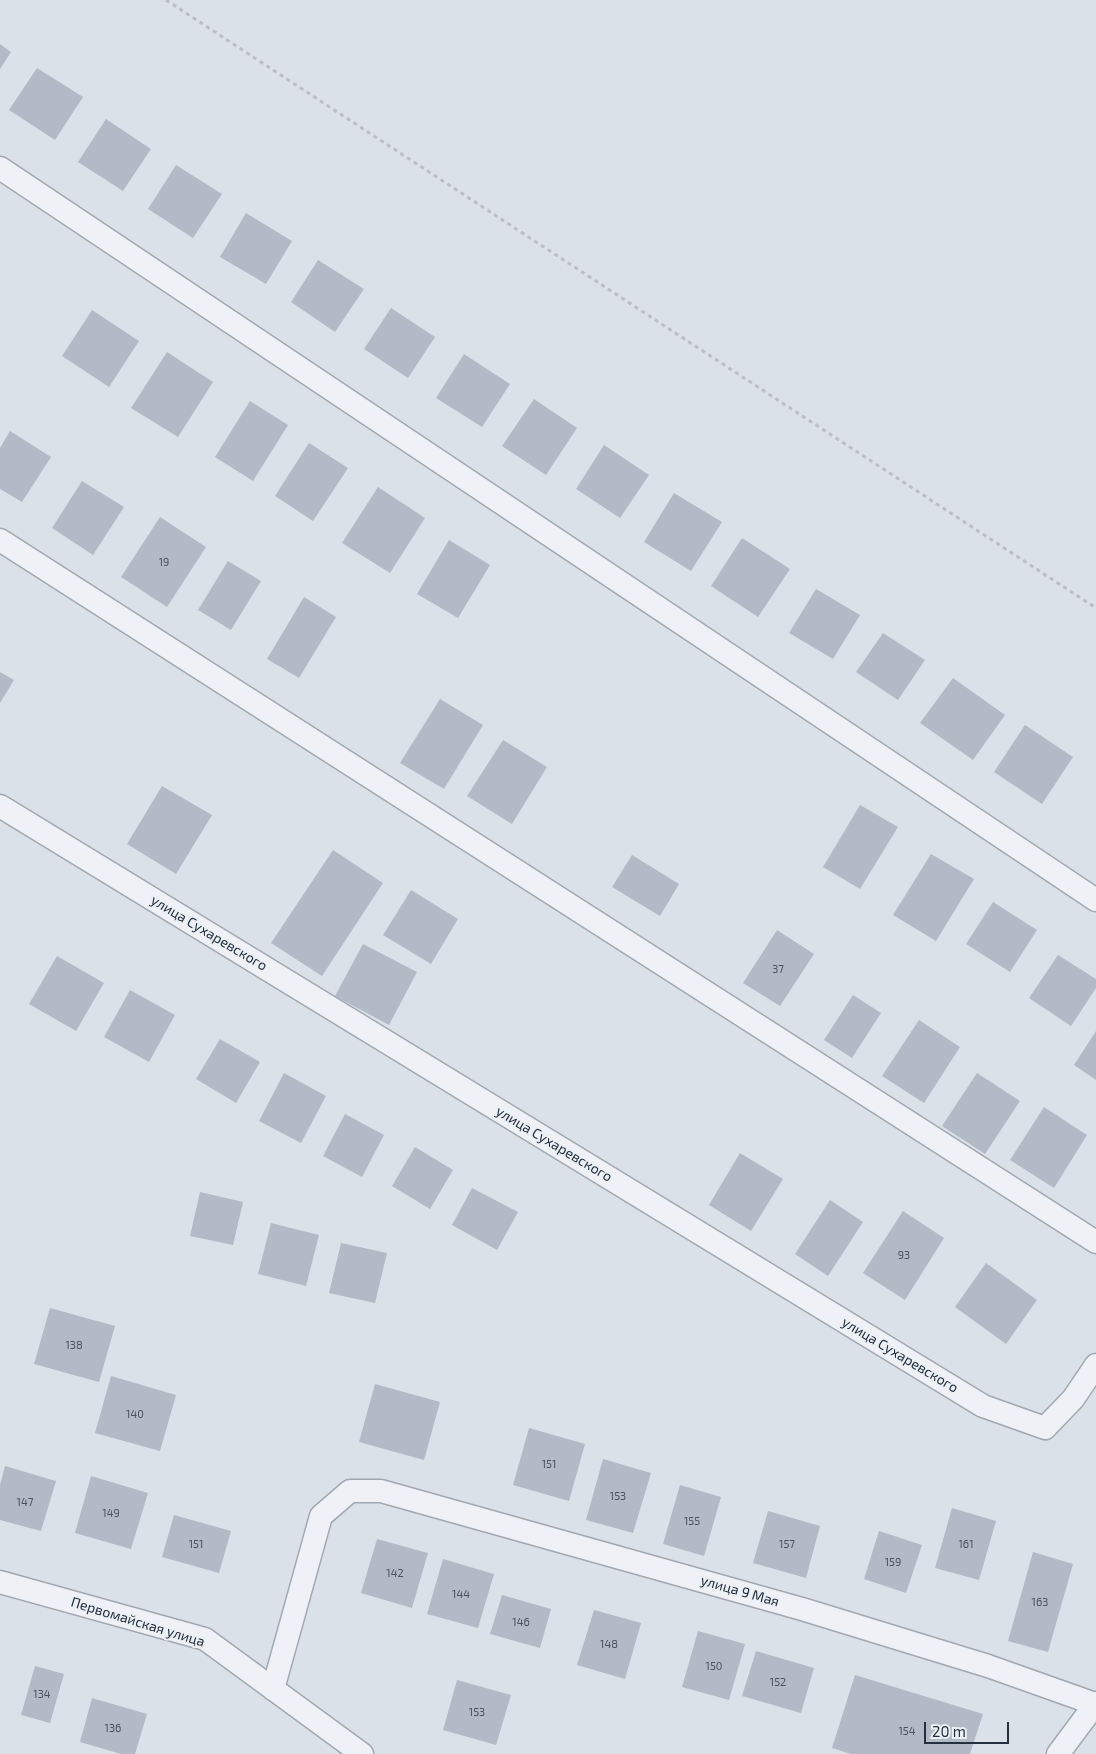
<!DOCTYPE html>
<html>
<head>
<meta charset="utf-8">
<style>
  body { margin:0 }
  #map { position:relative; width:1096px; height:1754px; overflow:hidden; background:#dbe1e8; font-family:"Exo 2",sans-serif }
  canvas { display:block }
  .scale { position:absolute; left:924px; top:1722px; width:85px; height:22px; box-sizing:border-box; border:2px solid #242f3f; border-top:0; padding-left:6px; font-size:15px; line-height:18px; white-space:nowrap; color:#242f3f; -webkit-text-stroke:4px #ebf0f5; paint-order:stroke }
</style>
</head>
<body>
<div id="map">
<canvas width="1096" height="1754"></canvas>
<div class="scale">20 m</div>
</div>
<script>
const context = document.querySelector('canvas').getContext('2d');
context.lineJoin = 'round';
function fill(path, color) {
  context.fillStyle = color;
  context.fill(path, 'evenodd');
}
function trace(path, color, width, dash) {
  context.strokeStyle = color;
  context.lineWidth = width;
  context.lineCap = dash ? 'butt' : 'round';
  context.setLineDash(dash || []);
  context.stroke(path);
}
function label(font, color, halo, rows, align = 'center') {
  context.font = font + ' "Exo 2",sans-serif';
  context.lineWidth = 4;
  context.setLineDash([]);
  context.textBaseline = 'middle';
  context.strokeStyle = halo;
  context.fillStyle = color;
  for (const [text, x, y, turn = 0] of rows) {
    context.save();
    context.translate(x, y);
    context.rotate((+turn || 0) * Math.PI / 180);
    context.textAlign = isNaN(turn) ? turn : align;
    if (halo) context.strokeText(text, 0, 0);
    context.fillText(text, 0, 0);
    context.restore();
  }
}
fill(new Path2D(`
  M0,44L11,52L0,69Z
  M37,68L83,97L55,140L9,110Z
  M106,119L151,149L123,191L78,162Z
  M176,165L222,194L193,238L148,209Z
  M246,213L292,241L266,284L220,257Z
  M318,260L364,289L335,332L291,302Z
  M391,308L435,337L408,378L364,349Z
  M92,310L139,341L109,387L62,356Z
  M167,352L213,382L178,437L131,408Z
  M464,354L510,384L482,427L436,398Z
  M534,399L577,428L546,475L502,446Z
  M250,401L288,425L253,481L215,457Z
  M10,431L51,457L22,502L0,489V448Z
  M309,443L348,468L313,521L275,496Z
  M604,445L649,475L620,518L576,489Z
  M82,481L124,507L93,555L52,528Z
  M378,487L425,518L390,573L342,543Z
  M674,493L722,522L691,571L644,542Z
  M160,517L206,547L167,607L121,577Z
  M742,538L790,569L758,617L711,586Z
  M449,540L490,565L458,618L417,594Z
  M228,561L261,581L231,630L198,610Z
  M816,589L860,615L833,659L789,633Z
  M304,597L336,617L299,678L267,659Z
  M883,633L925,660L898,700L856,672Z
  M0,672L14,680L0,703Z
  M953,678L1005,715L973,760L920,723Z
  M440,699L483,725L444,789L400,763Z
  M1025,725L1073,757L1042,804L994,772Z
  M503,740L547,767L512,824L467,796Z
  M162,786L212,815L176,874L127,844Z
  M860,805L898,827L860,889L823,867Z
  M333,850L383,883L322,976L271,943Z
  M931,854L974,879L936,941L893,915Z
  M632,855L679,884L660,916L612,887Z
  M411,890L458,919L431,964L383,935Z
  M993,902L1037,930L1010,972L966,944Z
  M777,930L814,954L780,1006L743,983Z
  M363,944L417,972L389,1025L335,996Z
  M1058,955L1096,979V988L1071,1026L1029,998Z
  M57,956L104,983L76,1031L29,1004Z
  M130,990L175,1015L149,1062L104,1037Z
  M853,995L881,1013L852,1058L824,1040Z
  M919,1020L960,1047L924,1103L882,1076Z
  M1096,1031V1080L1074,1065Z
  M220,1039L260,1062L236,1103L196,1079Z
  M284,1073L326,1096L301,1143L259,1121Z
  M977,1073L1020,1101L985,1154L942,1126Z
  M1044,1107L1087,1135L1054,1188L1010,1160Z
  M345,1114L384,1135L362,1177L323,1156Z
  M415,1147L453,1170L430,1209L392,1186Z
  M740,1153L783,1179L751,1231L709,1205Z
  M472,1188L518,1212L497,1250L452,1225Z
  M200,1192L243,1202L233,1245L190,1236Z
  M830,1200L863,1222L828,1276L795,1254Z
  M903,1211L944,1238L905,1300L863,1273Z
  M271,1223L319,1235L306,1286L258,1274Z
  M341,1243L387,1253L375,1303L329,1293Z
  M986,1263L1037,1300L1006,1344L955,1307Z
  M50,1308L115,1326L99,1382L34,1364Z
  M111,1376L176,1395L160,1451L95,1433Z
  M375,1384L440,1402L424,1460L359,1442Z
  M529,1428L585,1444L569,1501L513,1485Z
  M603,1459L651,1473L633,1533L586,1520Z
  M5,1466L56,1481L41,1531L0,1520V1485Z
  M91,1476L148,1493L131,1549L75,1533Z
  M680,1485L721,1497L704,1556L663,1544Z
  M952,1508L996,1521L979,1580L935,1568Z
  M768,1511L820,1526L806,1578L753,1563Z
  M174,1515L231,1531L219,1573L162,1557Z
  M879,1531L922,1545L906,1593L864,1579Z
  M377,1539L428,1553L412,1608L361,1593Z
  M1033,1552L1073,1564L1048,1652L1008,1641Z
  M443,1559L494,1574L478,1628L427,1614Z
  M502,1595L551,1609L540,1648L490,1634Z
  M594,1610L641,1623L625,1679L577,1665Z
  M698,1631L745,1644L729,1700L682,1687Z
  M756,1651L814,1668L801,1713L742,1696Z
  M35,1666L64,1674L50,1723L21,1715Z
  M855,1675L983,1714L970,1754H851L832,1748Z
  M457,1680L511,1695L496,1745L443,1730Z
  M92,1698L147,1714L135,1754H121L80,1742Z`), '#b2bac5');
const minor = new Path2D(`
  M0,168L1096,900
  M0,540L1096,1242
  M0,806L983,1406L1045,1428L1073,1399L1096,1365
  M0,1582L205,1639L362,1754
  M273,1689L321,1516L350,1491H381L802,1609L988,1666L1095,1704
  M1058,1754L1096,1703`);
trace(minor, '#a0a8b2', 25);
trace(new Path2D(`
  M166,0L1096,608`), '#babfc6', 3, [4, 4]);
trace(minor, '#eff1f6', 22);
label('11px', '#485260', null, [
  ["19",164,562],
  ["37",778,969],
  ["93",904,1255],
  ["138",74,1345],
  ["140",135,1414],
  ["151",549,1464],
  ["153",618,1496],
  ["147",25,1502],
  ["149",111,1513],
  ["155",692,1521],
  ["151",196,1544],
  ["157",787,1544],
  ["161",966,1544],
  ["159",893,1562],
  ["142",395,1573],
  ["144",461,1594],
  ["163",1040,1602],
  ["146",521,1622],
  ["148",609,1644],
  ["150",714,1666],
  ["152",778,1682],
  ["134",42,1694],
  ["153",477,1712],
  ["136",113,1728],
  ["154",907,1731]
]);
label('14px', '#242f3f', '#ebf0f5', [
  ["улица Сухаревского",209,933,31],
  ["улица Сухаревского",554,1144,31],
  ["улица Сухаревского",900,1355,31],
  ["улица 9 Мая",740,1591,16],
  ["Первомайская улица",138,1622,17]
]);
</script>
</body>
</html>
